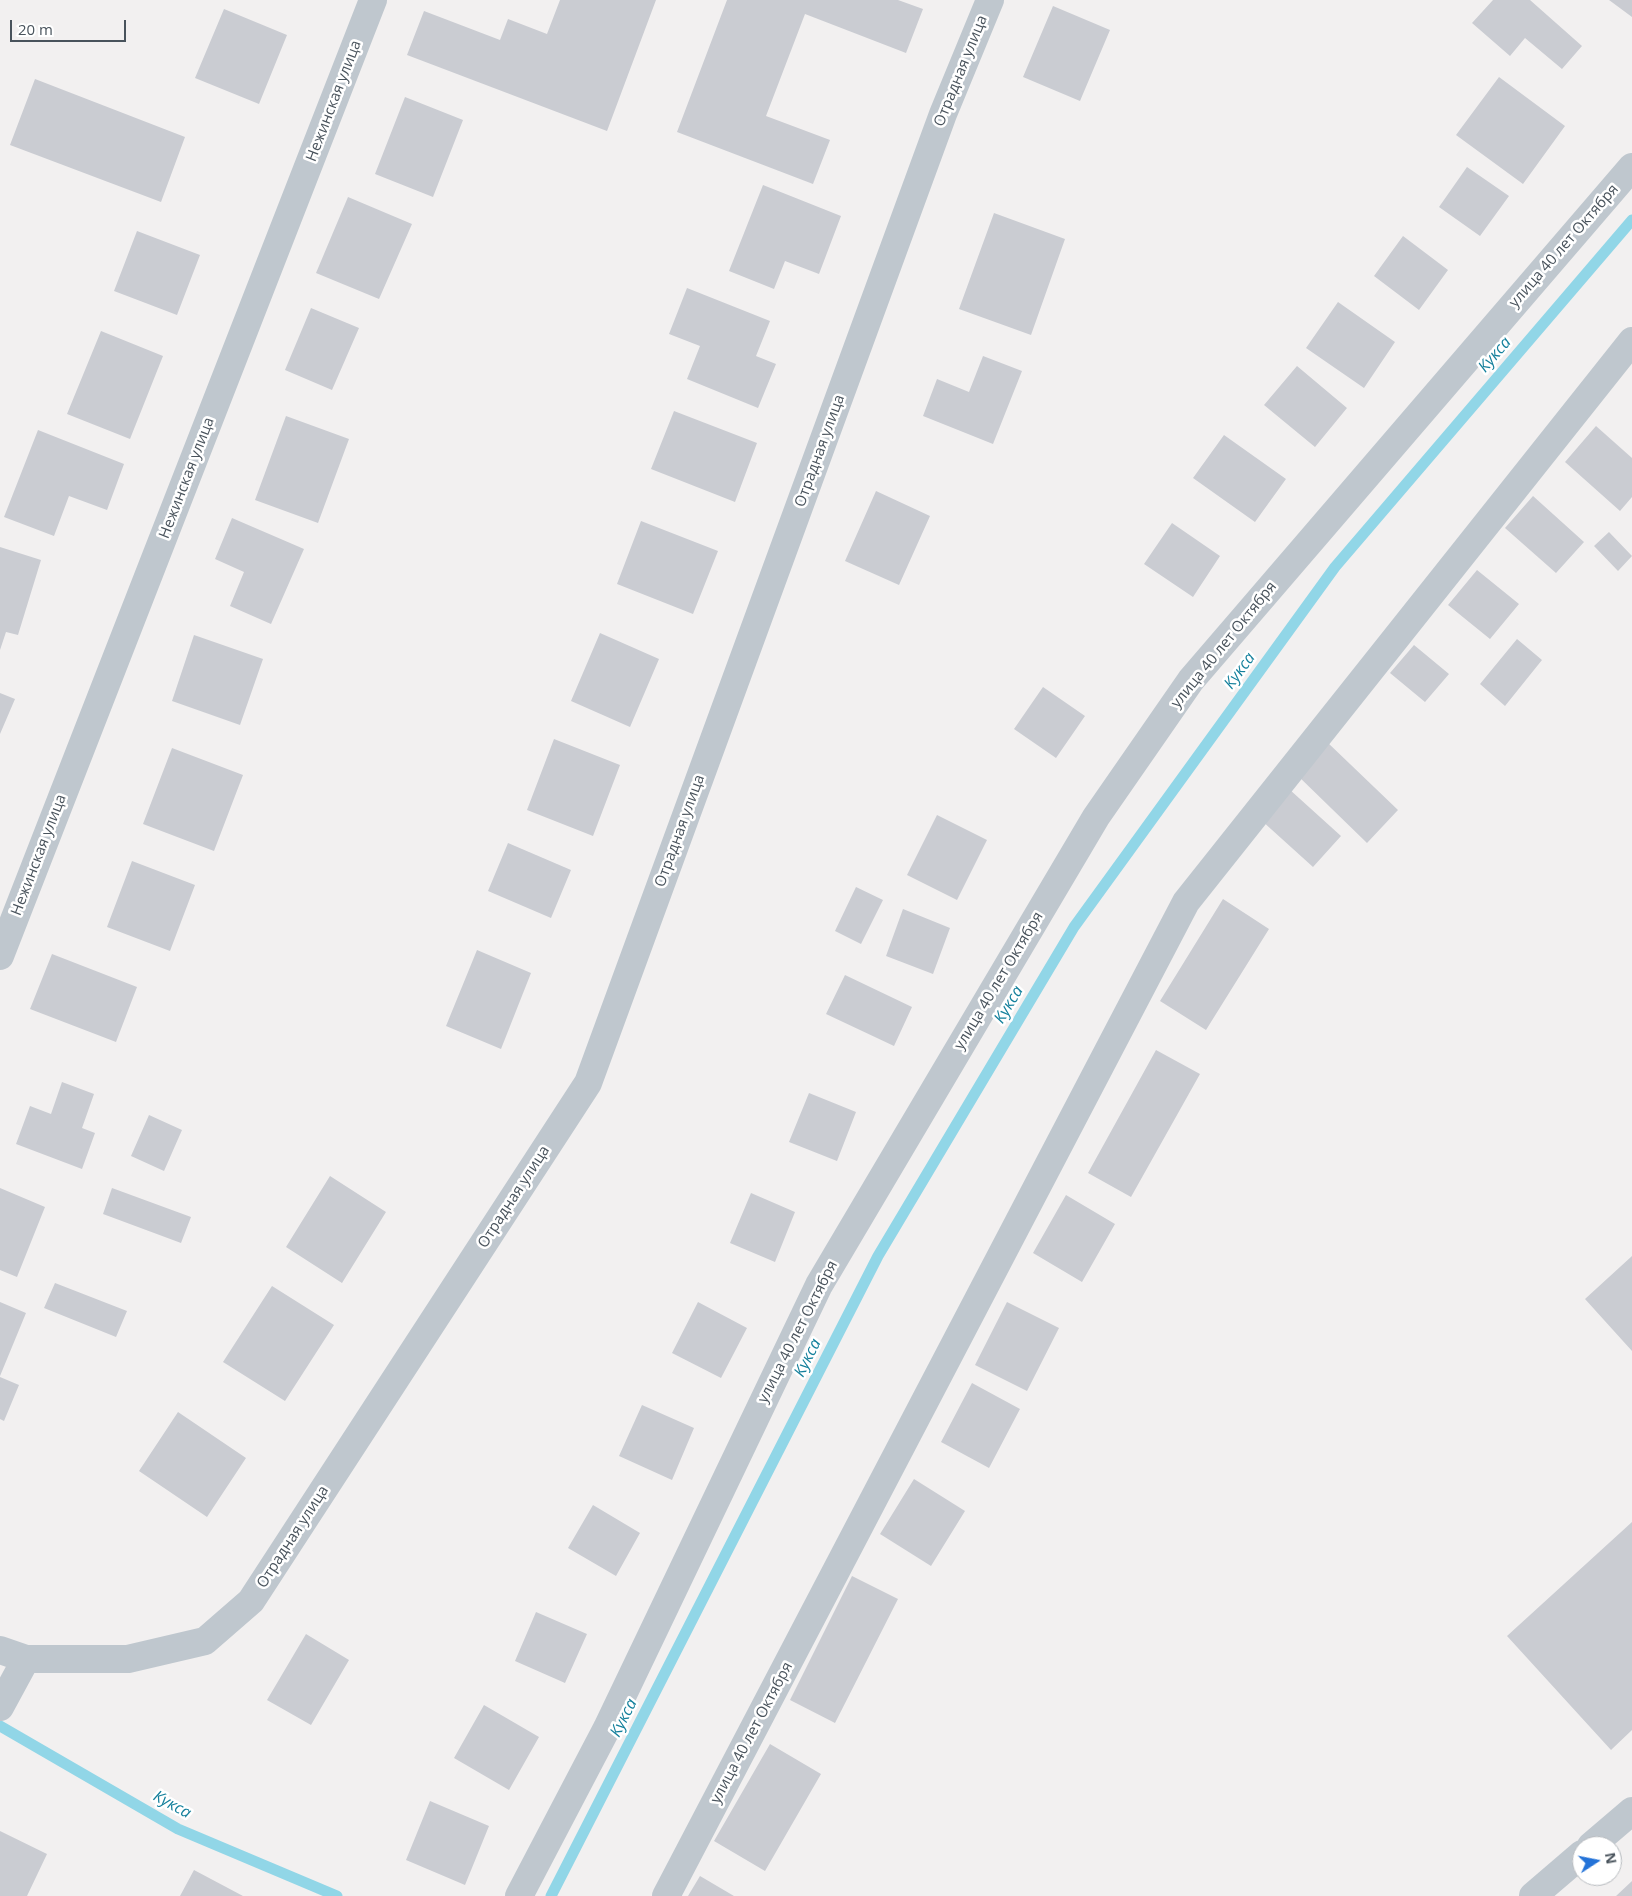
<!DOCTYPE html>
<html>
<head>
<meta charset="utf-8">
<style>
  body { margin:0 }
  #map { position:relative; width:1632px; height:1896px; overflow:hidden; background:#f2f0f0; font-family:"Open Sans",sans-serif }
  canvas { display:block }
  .north { position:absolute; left:1572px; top:1836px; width:50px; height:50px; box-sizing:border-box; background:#fff; border:1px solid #b6babe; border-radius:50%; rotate:79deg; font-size:14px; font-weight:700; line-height:20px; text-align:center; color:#49535c }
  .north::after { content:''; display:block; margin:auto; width:18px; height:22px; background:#2473d8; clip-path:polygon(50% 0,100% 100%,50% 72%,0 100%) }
  .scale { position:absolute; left:10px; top:20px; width:116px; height:22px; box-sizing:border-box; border:2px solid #49535c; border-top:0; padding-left:6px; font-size:15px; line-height:18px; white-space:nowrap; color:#49535c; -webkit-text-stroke:4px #fff; paint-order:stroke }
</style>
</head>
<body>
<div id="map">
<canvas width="1632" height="1896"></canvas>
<div class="north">N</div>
<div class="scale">20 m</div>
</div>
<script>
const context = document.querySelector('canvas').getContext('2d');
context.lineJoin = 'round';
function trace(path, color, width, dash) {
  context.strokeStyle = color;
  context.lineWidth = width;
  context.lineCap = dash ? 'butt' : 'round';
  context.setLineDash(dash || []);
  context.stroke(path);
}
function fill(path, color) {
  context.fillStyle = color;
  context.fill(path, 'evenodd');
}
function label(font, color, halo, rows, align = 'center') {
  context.font = font + ' "Open Sans",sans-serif';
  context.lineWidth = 5;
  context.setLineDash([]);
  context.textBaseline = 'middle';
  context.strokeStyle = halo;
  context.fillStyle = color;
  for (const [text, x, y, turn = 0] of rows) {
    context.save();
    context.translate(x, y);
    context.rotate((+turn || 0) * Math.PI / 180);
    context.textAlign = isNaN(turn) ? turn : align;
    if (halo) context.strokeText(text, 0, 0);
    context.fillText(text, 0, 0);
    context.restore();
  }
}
trace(new Path2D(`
  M0,1726L178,1829L337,1896
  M551,1896L878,1256L1074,927L1335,567L1632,220`), '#91d6e7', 11);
fill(new Path2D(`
  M560,0H656L607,131L407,55L424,11L500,40L508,19L547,34Z
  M727,0H898L923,9L906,53L805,14L766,116L830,140L813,184L677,132Z
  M1493,0H1530L1582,46L1562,69L1525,38L1510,56L1472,23Z
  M1609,0H1632V17Z
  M1053,6L1110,30L1080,101L1023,77Z
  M224,9L287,35L259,104L195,78Z
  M1499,77L1565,126L1523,184L1456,135Z
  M35,79L185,137L161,202L10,145Z
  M405,97L463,120L433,197L375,174Z
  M1467,167L1509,196L1480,236L1439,207Z
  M763,185L841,216L819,274L785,261L774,289L729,271Z
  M348,197L412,224L379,299L316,273Z
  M994,213L1065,239L1031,335L959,309Z
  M137,231L200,255L177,315L114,291Z
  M1403,236L1448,270L1419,310L1374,276Z
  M687,288L770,321L756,356L776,364L758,408L687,379L700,346L669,334Z
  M1338,302L1395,342L1364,388L1306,348Z
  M311,308L359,328L332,390L285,370Z
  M101,331L163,356L130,439L67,414Z
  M983,356L1022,371L993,444L923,416L937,379L969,392Z
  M1297,366L1347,408L1315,447L1264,405Z
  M674,411L757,443L735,502L651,469Z
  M286,416L349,439L318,523L255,500Z
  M1596,426L1632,458V497L1620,511L1565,462Z
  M38,430L124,464L107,510L69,496L54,536L4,517Z
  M1224,435L1286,479L1255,522L1193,478Z
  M876,491L930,516L899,585L845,561Z
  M1533,496L1584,542L1556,573L1505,528Z
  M232,518L304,549L271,624L230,606L244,572L215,559Z
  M641,521L718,551L693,614L617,584Z
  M1172,523L1220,556L1193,597L1144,564Z
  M1609,532L1632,556L1618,571L1594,546Z
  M0,547L41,560L18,635L6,632L0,650Z
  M1477,570L1519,604L1490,639L1448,605Z
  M600,633L659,659L630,727L571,701Z
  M194,635L263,659L240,725L172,701Z
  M1517,639L1542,660L1505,706L1480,684Z
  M1414,645L1449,674L1425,702L1390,673Z
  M1043,687L1085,716L1056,758L1014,729Z
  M0,693L15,699L0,734Z
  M554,739L620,765L593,836L527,810Z
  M1326,741L1398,810L1367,843L1295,773Z
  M172,748L243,775L214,851L143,824Z
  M1289,789L1341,836L1313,867L1261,820Z
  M937,815L987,840L957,900L907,875Z
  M508,843L571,870L551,918L488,891Z
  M132,861L195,885L170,951L107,927Z
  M856,887L883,900L861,944L835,931Z
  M1223,899L1269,929L1206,1030L1160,1001Z
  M903,909L950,928L933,974L886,956Z
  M477,950L531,973L501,1049L446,1026Z
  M52,954L137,987L116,1042L30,1009Z
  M845,975L912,1007L894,1046L826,1014Z
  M1156,1050L1200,1074L1131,1197L1088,1173Z
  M62,1082L94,1094L82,1128L95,1133L82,1169L16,1144L30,1106L51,1114Z
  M809,1093L856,1112L837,1161L789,1142Z
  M149,1115L182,1130L164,1171L131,1156Z
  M330,1176L386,1212L342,1283L286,1247Z
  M0,1188L45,1207L17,1277L0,1270Z
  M112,1188L191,1217L181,1243L103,1214Z
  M751,1193L795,1212L775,1262L730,1243Z
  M1066,1195L1115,1224L1082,1282L1033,1253Z
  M1632,1256V1351L1585,1299Z
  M55,1283L127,1311L116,1337L44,1308Z
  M272,1286L334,1325L285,1401L223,1362Z
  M0,1302L26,1313L0,1376Z
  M698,1302L747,1328L721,1378L672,1353Z
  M1007,1302L1059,1328L1027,1391L975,1365Z
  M0,1377L19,1385L4,1421L0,1419Z
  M972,1383L1020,1409L989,1468L941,1442Z
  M642,1405L694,1428L672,1480L619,1456Z
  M178,1412L246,1458L207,1517L139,1471Z
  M914,1479L965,1511L931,1566L880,1534Z
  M593,1505L640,1533L616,1576L568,1548Z
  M1632,1522V1730L1611,1750L1507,1636Z
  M852,1576L898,1599L835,1723L790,1700Z
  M536,1612L587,1634L565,1683L515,1661Z
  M306,1634L349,1660L311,1725L267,1700Z
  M484,1705L539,1737L509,1790L454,1758Z
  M770,1744L821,1774L765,1871L714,1841Z
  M430,1801L489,1826L465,1885L406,1860Z
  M0,1831L47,1854L27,1896H0Z
  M194,1870L243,1896H180Z
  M700,1876L734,1896H688Z
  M1632,1881V1896H1616Z`), '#caccd2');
trace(new Path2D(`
  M0,956L373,0
  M0,1650L26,1659H128L205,1641L251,1601L588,1083L943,114L990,0
  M0,1707L26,1659
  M1591,1846L1632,1811
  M519,1896L607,1728L819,1285L1096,817L1191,680L1632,167
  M666,1896L1186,902L1632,341
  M1533,1896L1582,1854`), '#bfc7ce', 28);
label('15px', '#49535c', '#fff', [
  ["Отрадная улица",961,71,-68],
  ["Нежинская улица",334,101,-69],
  ["улица 40 лет Октября",1564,246,-49],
  ["Отрадная улица",820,451,-70],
  ["Нежинская улица",187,478,-69],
  ["улица 40 лет Октября",1224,645,-51],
  ["Отрадная улица",680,831,-70],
  ["Нежинская улица",39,855,-69],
  ["улица 40 лет Октября",999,981,-59],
  ["Отрадная улица",514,1197,-57],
  ["улица 40 лет Октября",798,1332,-63],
  ["Отрадная улица",293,1537,-57],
  ["улица 40 лет Октября",752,1733,-62]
]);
label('italic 16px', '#15809c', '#fff', [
  ["Кукса",1495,355,-49],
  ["Кукса",1240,671,-54],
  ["Кукса",1009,1005,-59],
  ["Кукса",808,1358,-63],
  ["Кукса",624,1718,-63],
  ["Кукса",172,1805,29]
]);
</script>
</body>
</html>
